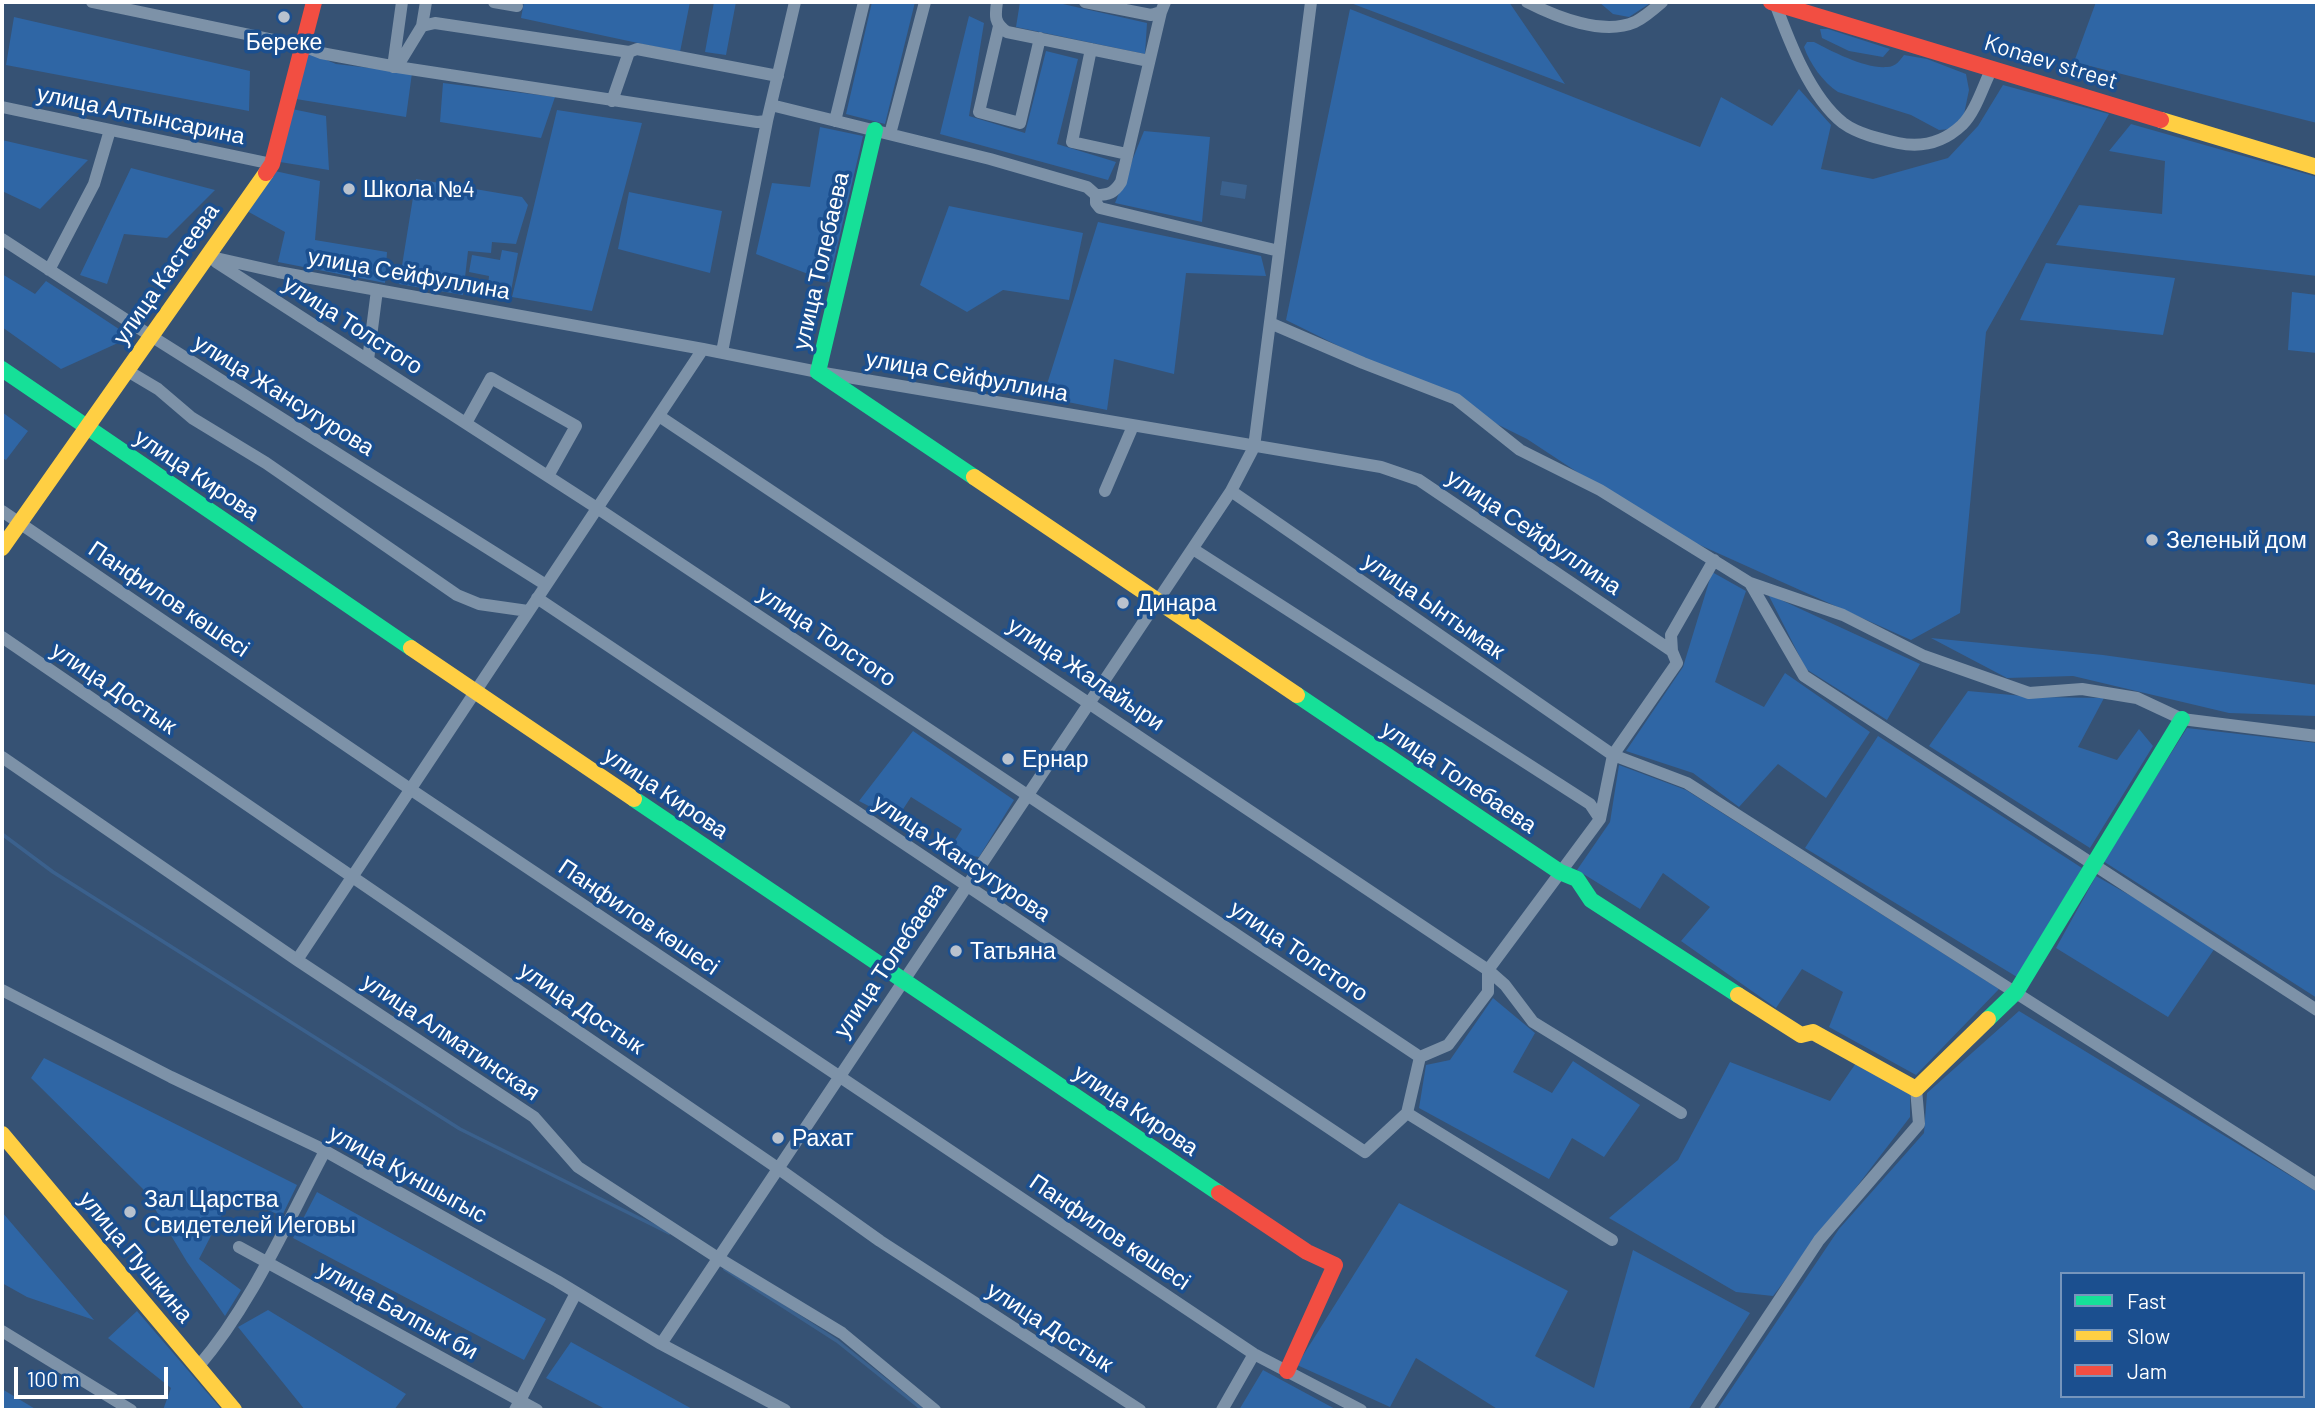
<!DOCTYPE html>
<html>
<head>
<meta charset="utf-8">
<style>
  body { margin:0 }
  #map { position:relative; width:2319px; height:1412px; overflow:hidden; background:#365274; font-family:Barlow,sans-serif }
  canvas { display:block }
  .frame { position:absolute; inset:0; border:4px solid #fff; pointer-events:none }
  .legend { position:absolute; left:2060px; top:1272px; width:245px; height:126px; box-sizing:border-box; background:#1b4f8f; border:2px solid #7695bc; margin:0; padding:9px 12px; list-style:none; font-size:21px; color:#fff }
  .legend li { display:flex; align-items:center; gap:14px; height:35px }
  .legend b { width:35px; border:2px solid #7695bc }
  .scale { position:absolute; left:14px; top:1367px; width:154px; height:32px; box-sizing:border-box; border:4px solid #fff; border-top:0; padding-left:9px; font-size:21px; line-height:24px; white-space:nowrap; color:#fff; -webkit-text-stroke:5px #1b4f8f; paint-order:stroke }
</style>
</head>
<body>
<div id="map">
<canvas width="2319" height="1412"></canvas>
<div class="frame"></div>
<ul class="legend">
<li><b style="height:9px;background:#16e098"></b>Fast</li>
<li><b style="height:9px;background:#ffcf43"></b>Slow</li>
<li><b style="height:9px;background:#f24e42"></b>Jam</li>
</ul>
<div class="scale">100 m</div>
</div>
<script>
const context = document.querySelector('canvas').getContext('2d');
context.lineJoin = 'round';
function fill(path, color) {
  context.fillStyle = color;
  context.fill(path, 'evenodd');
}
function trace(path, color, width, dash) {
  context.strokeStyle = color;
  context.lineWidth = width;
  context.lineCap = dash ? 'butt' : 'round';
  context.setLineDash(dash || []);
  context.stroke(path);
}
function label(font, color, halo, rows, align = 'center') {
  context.font = font + ' Barlow,sans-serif';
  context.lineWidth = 7;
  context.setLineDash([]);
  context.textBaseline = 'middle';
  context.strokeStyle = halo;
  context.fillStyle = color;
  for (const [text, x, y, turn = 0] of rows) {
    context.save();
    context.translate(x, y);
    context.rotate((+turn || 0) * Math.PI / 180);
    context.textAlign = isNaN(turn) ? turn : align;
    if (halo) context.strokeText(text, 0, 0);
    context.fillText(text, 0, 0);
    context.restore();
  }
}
fill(new Path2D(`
  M524,2H690L680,52L521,18Z
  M714,2H736L726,55L705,52Z
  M872,2H915L885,124L846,114Z
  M1020,2H1054L1147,23L1145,54L1016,27Z
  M1348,2H1509L1565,84Z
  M1599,2H1652L1629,17L1613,14Z
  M2096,2H2317V123L2074,62Z
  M1350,9L1700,147L1721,97L1772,126L1799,89L1831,125L1821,169L1873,179L1948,158L1978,126L2003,85L2109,114L1986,332L1960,613L1911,640L1662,528L1527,439L1286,320Z
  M969,16L984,23L969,116L1025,133L1046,51L1078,59L1057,144L1116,162L1108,180L940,134Z
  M14,17L250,71L249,111L6,65Z
  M1820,29H1828L1890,49L1883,57L1849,51L1822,38Z
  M1807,42H1814C1833,52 1866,69 1887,67C1896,67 1900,60 1904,55L1927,59L1966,74L1969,90L1963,119L1950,129L1939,130L1911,115L1838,92C1823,82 1810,64 1804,47Z
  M307,52L336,64L412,73L406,117L296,99Z
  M443,83L555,97L541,138L440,122Z
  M292,109L326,116L329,170L280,162Z
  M557,110L642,123L592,311L512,297Z
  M2131,124L2317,177V276L2056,245L2079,205L2162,214L2165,161L2109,151Z
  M820,127L863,136L829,282L756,254L772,183L810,187Z
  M1144,131L1210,137L1202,222L1115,203Z
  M2,140L88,160L40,209L2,191Z
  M131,168L215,190L167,238L124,234L107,284L80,275Z
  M275,171L320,181L315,240L387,252L385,283L278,262L285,232L247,211Z
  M416,179L522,197L528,205L516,244L492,242L491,253L468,251L463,295L399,284Z
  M629,192L722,211L710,273L618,249Z
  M949,206L1083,233L1069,300L1003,290L967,312L920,285Z
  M1098,222L1261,256L1266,276L1186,273L1174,374L1114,359L1107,410L1043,397Z
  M502,250L518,253L511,291L488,286L489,276L469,272L472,255L500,260Z
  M2046,263L2175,278L2163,335L2020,320Z
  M2,274L35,294L46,281L131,337L61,369L2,327Z
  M2292,292L2317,295V353L2288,350Z
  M2,412L28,431L6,460L2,458Z
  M1712,572L1746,591L1715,682L1764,707L1785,673L1870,732L1826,798L1778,764L1739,807L1693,773L1626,751L1683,667Z
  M1768,594L1920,664L1887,720L1806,669Z
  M1931,638L2103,655L2317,685V716L2229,713L2073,676L2007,678Z
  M1968,691L2034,697L2104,698L2078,747L2117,760L2139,729L2153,746L2090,848L1929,746Z
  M2187,728L2317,743V998L2103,861Z
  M913,731L1014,800L979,857L948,852L962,829L911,797L896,820L859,801Z
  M1878,736L2082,868L2017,977L1805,848Z
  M1619,765L1686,790L1999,989L1916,1075L1829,1027L1843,992L1802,969L1776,1008L1681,941L1710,907L1663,873L1640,909L1577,870L1610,822Z
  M2096,876L2217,945L2168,1017L2056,948Z
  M1493,998L1535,1033L1513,1072L1552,1093L1573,1061L1640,1105L1604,1157L1572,1138L1549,1179L1419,1108L1426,1065L1450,1060Z
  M2019,1011L2317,1192V1410H1717L1839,1229L1924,1133L1927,1093ZM2062,1274H2303V1396H2062Z
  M44,1058L297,1185L282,1216L232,1195L199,1259L241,1290L225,1316L187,1262L143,1189L31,1078Z
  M1730,1062L1830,1101L1856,1063L1910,1094V1117L1773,1296L1736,1292L1609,1218L1678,1160Z
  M317,1192L546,1319L524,1360L293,1238Z
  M1399,1203L1568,1291L1535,1356L1594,1388L1633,1250L1750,1313L1688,1410H1499L1416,1358L1390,1407L1297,1365Z
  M2,1212L94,1320L27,1297L2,1283Z
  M268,1310L406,1394L394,1410H305L238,1327Z
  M137,1311L222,1410H163L171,1388L108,1338Z
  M571,1342L694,1410H607L546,1378Z
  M1263,1370L1337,1410H1239Z
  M2,1389L37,1410H2Z`), '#2f66a5');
fill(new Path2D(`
  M1222,181L1247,185L1245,199L1220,195Z`), '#3b618d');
trace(new Path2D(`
  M2,834L53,872L460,1129L669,1233
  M725,1269L837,1341L923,1410`), '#3b618d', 3.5);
trace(new Path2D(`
  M92,2L303,46L321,53L397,67L757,122L767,121L795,2
  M494,2L517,6
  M997,2C995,16 994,23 1007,32L1149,61
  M1085,2L1151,15L1161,12
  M1527,2C1556,17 1603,36 1635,22C1645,17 1654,9 1662,2
  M1775,3C1789,41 1810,97 1843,123C1858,134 1880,139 1898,143C1922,148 1944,142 1962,125C1976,111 1983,86 1992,68
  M422,26L426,2
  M999,26L979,112L1020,123L1040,38
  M1091,49L1072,142L1127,154
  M393,67L402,2
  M397,67L422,26L435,23L629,52
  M612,101L629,52L637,49L778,76
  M771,105L990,159L1087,187L1096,195V203L1100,208L1279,251
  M2,107L272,164
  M835,121L864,2
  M890,134L925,2
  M1096,195C1109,195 1114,193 1121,182L1161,12L1165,2
  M2,239L151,336L546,585
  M207,256L278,272L703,349L818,372L1381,467L1419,480L1672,651
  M216,262L597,508L1420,1057
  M49,270L94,184L110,130
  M1270,323L1363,363L1456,399L1520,450L1600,490L1750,583L1804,676L2317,1010
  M722,352L767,121
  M368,360L377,290
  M126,370L158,389L192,418L266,463L457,595L479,604L528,611
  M659,416L1488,970L1505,985L1533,1022L1681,1113
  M466,423L491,378L576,426L548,476
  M1105,491L1133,426
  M1231,491L1613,755L1687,783L2317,1185
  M2,511L410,789L1254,1354L1361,1410
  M1193,549L1590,804L1600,819
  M1750,583L1843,615L1924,656L2029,693L2082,689L2137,698L2182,719L2317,736
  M537,598L1365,1152L1407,1113L1420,1057L1448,1045L1488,992V970L1600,819L1613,755L1677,663L1672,651L1671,635L1714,560
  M2,637L779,1169L880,1241L1140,1410
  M2,757L297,960L534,1117L578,1167L718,1258L842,1333L935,1410
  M297,960L703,349
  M2,990L171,1077L318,1147L557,1281L661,1344L785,1410
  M1407,1113L1612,1240
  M239,1247L537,1410
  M2,1331L131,1410
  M661,1344L1231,491L1254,447L1311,2
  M198,1367C252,1304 286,1224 325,1151
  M515,1410L576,1293
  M1222,1410L1254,1354
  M1706,1410L1819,1240L1919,1124L1916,1089`), '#7d92a8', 12);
trace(new Path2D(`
  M875,130L818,372L974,477
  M2,369L411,648
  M1297,695L1560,872L1577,879L1591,900L1738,995
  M634,799L1219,1193
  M1988,1019L2016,992L2182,719`), '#16e098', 16);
trace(new Path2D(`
  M2161,120L2317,167
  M974,477L1297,695
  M2,548L266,173
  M411,648L634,799
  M1738,995L1801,1035L1813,1032L1916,1089L1988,1019
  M2,1134L234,1410`), '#ffcf43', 16);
trace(new Path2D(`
  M1771,2L2161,120
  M266,173L272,164L314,2
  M1219,1193L1307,1252L1335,1265L1287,1371`), '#f24e42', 16);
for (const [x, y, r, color] of [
  [284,17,7,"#b9c2ce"],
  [349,189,7,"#b9c2ce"],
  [2152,540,7,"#b9c2ce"],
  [1123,603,7,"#b9c2ce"],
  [1008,759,7,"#b9c2ce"],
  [956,951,7,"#b9c2ce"],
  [778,1138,7,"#b9c2ce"],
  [130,1212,7,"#b9c2ce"]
]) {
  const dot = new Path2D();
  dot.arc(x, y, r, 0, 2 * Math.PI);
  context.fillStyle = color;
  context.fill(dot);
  trace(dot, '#1b4f8f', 2.5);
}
label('23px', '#fff', '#1b4f8f', [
  ["Береке",284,42,"center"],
  ["Школа №4",363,189],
  ["Зеленый дом",2166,540],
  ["Динара",1137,603],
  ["Ернар",1022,759],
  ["Татьяна",970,951],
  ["Рахат",792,1138],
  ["Зал Царства",144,1199],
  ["Свидетелей Иеговы",144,1225]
], 'left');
label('23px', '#fff', '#1b4f8f', [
  ["Konaev street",2051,62,17],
  ["улица Алтынсарина",141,115,12],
  ["улица Толебаева",821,261,-77],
  ["улица Кастеева",166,274,-55],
  ["улица Сейфуллина",409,274,10],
  ["улица Толстого",353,325,33],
  ["улица Сейфуллина",967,376,10],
  ["улица Жансугурова",284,395,32],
  ["улица Кирова",197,475,34],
  ["улица Сейфуллина",1534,532,34],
  ["Панфилов көшесі",169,599,34],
  ["улица Ынтымак",1434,606,35],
  ["улица Толстого",827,636,34],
  ["улица Жалайыри",1086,674,34],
  ["улица Достык",114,688,34],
  ["улица Толебаева",1459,777,34],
  ["улица Кирова",666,793,34],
  ["улица Жансугурова",962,858,34],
  ["Панфилов көшесі",639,917,34],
  ["улица Толстого",1299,951,34],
  ["улица Толебаева",890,960,-56],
  ["улица Достык",582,1008,34],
  ["улица Алматинская",451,1037,34],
  ["улица Кирова",1136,1110,34],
  ["улица Куншыгыс",408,1174,29],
  ["Панфилов көшесі",1110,1232,34],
  ["улица Пушкина",136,1257,50],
  ["улица Балпык би",398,1310,29],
  ["улица Достык",1050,1327,33]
]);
</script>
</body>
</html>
